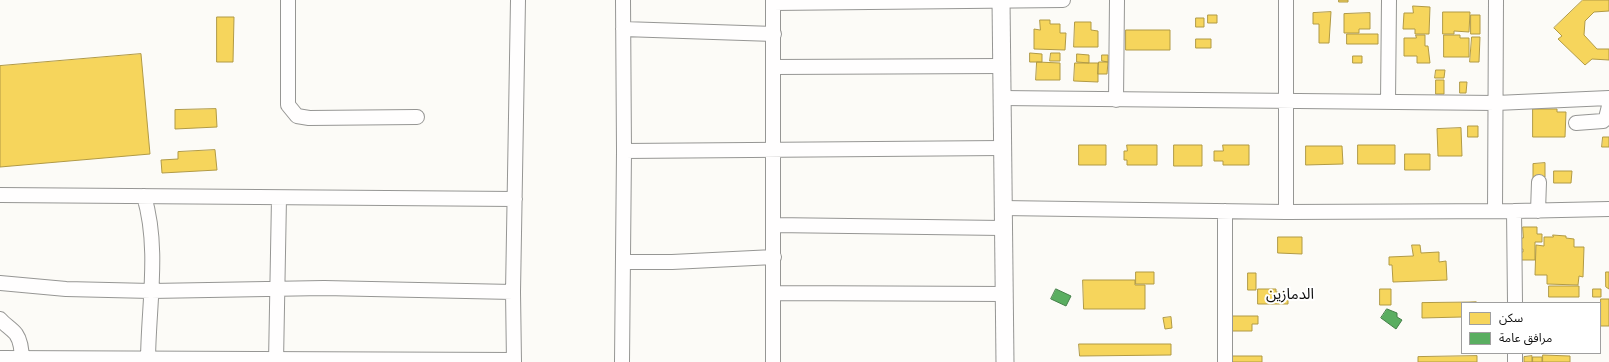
<!DOCTYPE html>
<html>
<head>
<meta charset="utf-8">
<style>
  body { margin:0 }
  #map { position:relative; width:1609px; height:362px; overflow:hidden; background:#fcfbf7; font-family:Spectral,"Noto Sans Arabic",serif }
  canvas { display:block }
  .legend { position:absolute; left:1461px; top:302px; width:140px; height:52px; box-sizing:border-box; background:#fff; border:1px solid #9f9f9f; margin:0; padding:5px 7px; list-style:none; font-size:12px; color:#101010 }
  .legend li { display:flex; align-items:center; gap:8px; height:20px }
  .legend b { width:20px; border:1px solid #9f9f9f }
</style>
</head>
<body>
<div id="map">
<canvas width="1609" height="362"></canvas>
<ul class="legend">
<li><b style="height:11px;background:#f6d55c"></b>سكن</li>
<li><b style="height:11px;background:#5aae61"></b>مرافق عامة</li>
</ul>
</div>
<script>
const context = document.querySelector('canvas').getContext('2d');
context.lineJoin = 'round';
function fill(path, color) {
  context.fillStyle = color;
  context.fill(path, 'evenodd');
}
function trace(path, color, width, dash) {
  context.strokeStyle = color;
  context.lineWidth = width;
  context.lineCap = dash ? 'butt' : 'round';
  context.setLineDash(dash || []);
  context.stroke(path);
}
function label(font, color, halo, rows, align = 'center') {
  context.font = font + ' Spectral,"Noto Sans Arabic",serif';
  context.lineWidth = 4;
  context.setLineDash([]);
  context.textBaseline = 'middle';
  context.strokeStyle = halo;
  context.fillStyle = color;
  for (const [text, x, y, turn = 0] of rows) {
    context.save();
    context.translate(x, y);
    context.rotate((+turn || 0) * Math.PI / 180);
    context.textAlign = isNaN(turn) ? turn : align;
    if (halo) context.strokeText(text, 0, 0);
    context.fillText(text, 0, 0);
    context.restore();
  }
}
const homes = new Path2D(`
  M1339,0H1348V2H1339Z
  M1583,0H1609V11L1594,12L1585,21L1584,35L1597,49H1609V60L1592,59L1585,65L1558,39L1562,36L1554,28Z
  M1413,6L1430,7L1429,34H1415V29H1403L1404,13H1413Z
  M1331,12L1329,43H1319V24H1313V13Z
  M1443,12H1470L1469,32L1454,31V34H1443Z
  M1370,13V29H1359V33H1344V14Z
  M1208,15H1217V23H1208Z
  M1471,15H1480V34H1471Z
  M217,17H234L233,62H217Z
  M1196,18H1204V27H1196Z
  M1040,20H1050V24H1060V33H1066L1065,50L1034,49V29L1040,30Z
  M1075,22H1091V30L1098,31V47H1074Z
  M1126,30H1170V50H1126Z
  M1347,34H1378V44H1347Z
  M1416,35H1425V46H1428L1430,63H1417V56H1404V38H1416Z
  M1444,35H1460V38H1469V57H1444Z
  M1472,37H1480L1479,62H1470Z
  M1196,39H1211V48H1196Z
  M1030,53L1042,54V62H1030Z
  M1051,53H1060V61H1050Z
  M141,54L150,154L0,167V66Z
  M1077,54L1089,55V63L1077,62Z
  M1102,55H1108V62L1102,61Z
  M1353,56H1362V63H1353Z
  M1037,62L1060,63V80H1036Z
  M1099,62H1108L1107,74H1098Z
  M1075,63H1098V82L1074,81Z
  M1436,70H1445L1444,78H1435Z
  M1436,80H1444V94H1436Z
  M1460,82H1467L1466,93H1460Z
  M216,109L217,127L175,129V110Z
  M1533,109H1557V112H1566L1565,137H1533Z
  M1468,126H1478V137H1468Z
  M1461,128L1462,156H1438L1437,129Z
  M1603,137H1609V147H1602Z
  M1079,145H1106V165H1079Z
  M1127,145H1157V165H1127V160H1124V151H1127Z
  M1174,145H1202V166H1174Z
  M1223,145H1249V165H1223V161H1214V151H1223Z
  M1358,145H1395V164H1358Z
  M1306,146H1342L1343,164L1306,165Z
  M215,150L217,170L162,173L161,160L178,159V152Z
  M1405,154H1430V170H1405Z
  M1545,163V177L1533,178V164Z
  M1554,171H1572L1571,183H1554Z
  M1523,227H1537V234H1542V242H1535V260H1519V252H1523V249H1519L1518,238H1523Z
  M1553,235L1566,236V238L1574,239V247H1584L1583,277L1579,276L1578,285L1547,284V275H1535L1536,245L1544,246V237H1553Z
  M1278,237H1302V254L1278,253Z
  M1412,245H1420L1421,253L1439,252V262L1446,261L1447,280L1393,282L1392,265H1389V257L1413,256Z
  M1136,272H1154V284H1136Z
  M1606,272H1609V289L1606,287Z
  M1248,273H1256V290H1248Z
  M1083,280H1135V285H1145V309H1084Z
  M1549,286H1579V297H1549Z
  M1258,289H1276V292H1288V304H1258Z
  M1380,289H1391V305H1380Z
  M1593,289H1601V297H1593Z
  M1601,299H1609V326H1601Z
  M1476,302L1462,303V317L1422,318V303Z
  M1232,316H1258V324H1252V331H1232Z
  M1171,317L1172,328L1165,329L1163,318Z
  M1079,344H1171V355L1080,356Z
  M1543,355L1570,356V362H1543Z
  M1231,356H1262V362H1231Z
  M1477,356V362H1418V357Z
  M1532,356V362H1524V357Z
  M1533,357H1542V362H1533Z`);
fill(homes, '#f6d55c');
trace(homes, '#b19a45', 1);
const public = new Path2D(`
  M1056,289L1071,296L1066,306L1051,299Z
  M1387,309L1397,313V317L1402,320L1396,329L1381,318Z`);
fill(public, '#5aae61');
trace(public, '#447f49', 1);
const minor = new Path2D(`
  M288,0V105L297,116L309,118L417,117
  M773,0V362
  M773,3L1063,0
  M623,29L774,34
  M773,67L1002,66
  M1001,98L1496,103L1609,98
  M1116,100L1117,0
  M1388,102L1389,0
  M1576,123L1603,121L1606,118L1609,106
  M624,151L1002,148
  M0,195L515,199
  M144,196C160,249 148,308 148,362
  M1002,208L1286,212L1514,211L1515,303
  M1225,211V362
  M1495,211L1496,0
  M1514,211L1609,209
  M1538,211L1539,182
  M1286,212V0
  M773,225L1002,228
  M623,262H672L774,257
  M0,283L66,289L151,291L324,288L513,292
  M773,293L1005,294
  M0,319C5,325 11,328 16,334C21,341 22,354 22,362
  M1515,353V362
  M0,358L514,360
  M276,362L279,198
  M514,362L513,292L518,0
  M622,362L624,151L623,0`);
const tertiary = new Path2D(`
  M1001,0L1005,362`);
trace(minor, '#969694', 16);
trace(tertiary, '#969694', 19);
trace(minor, '#fffefe', 14);
trace(tertiary, '#fffefe', 17);
label('15px', '#101010', '#fff', [
  ["الدمازين",1290,296]
]);
</script>
</body>
</html>
